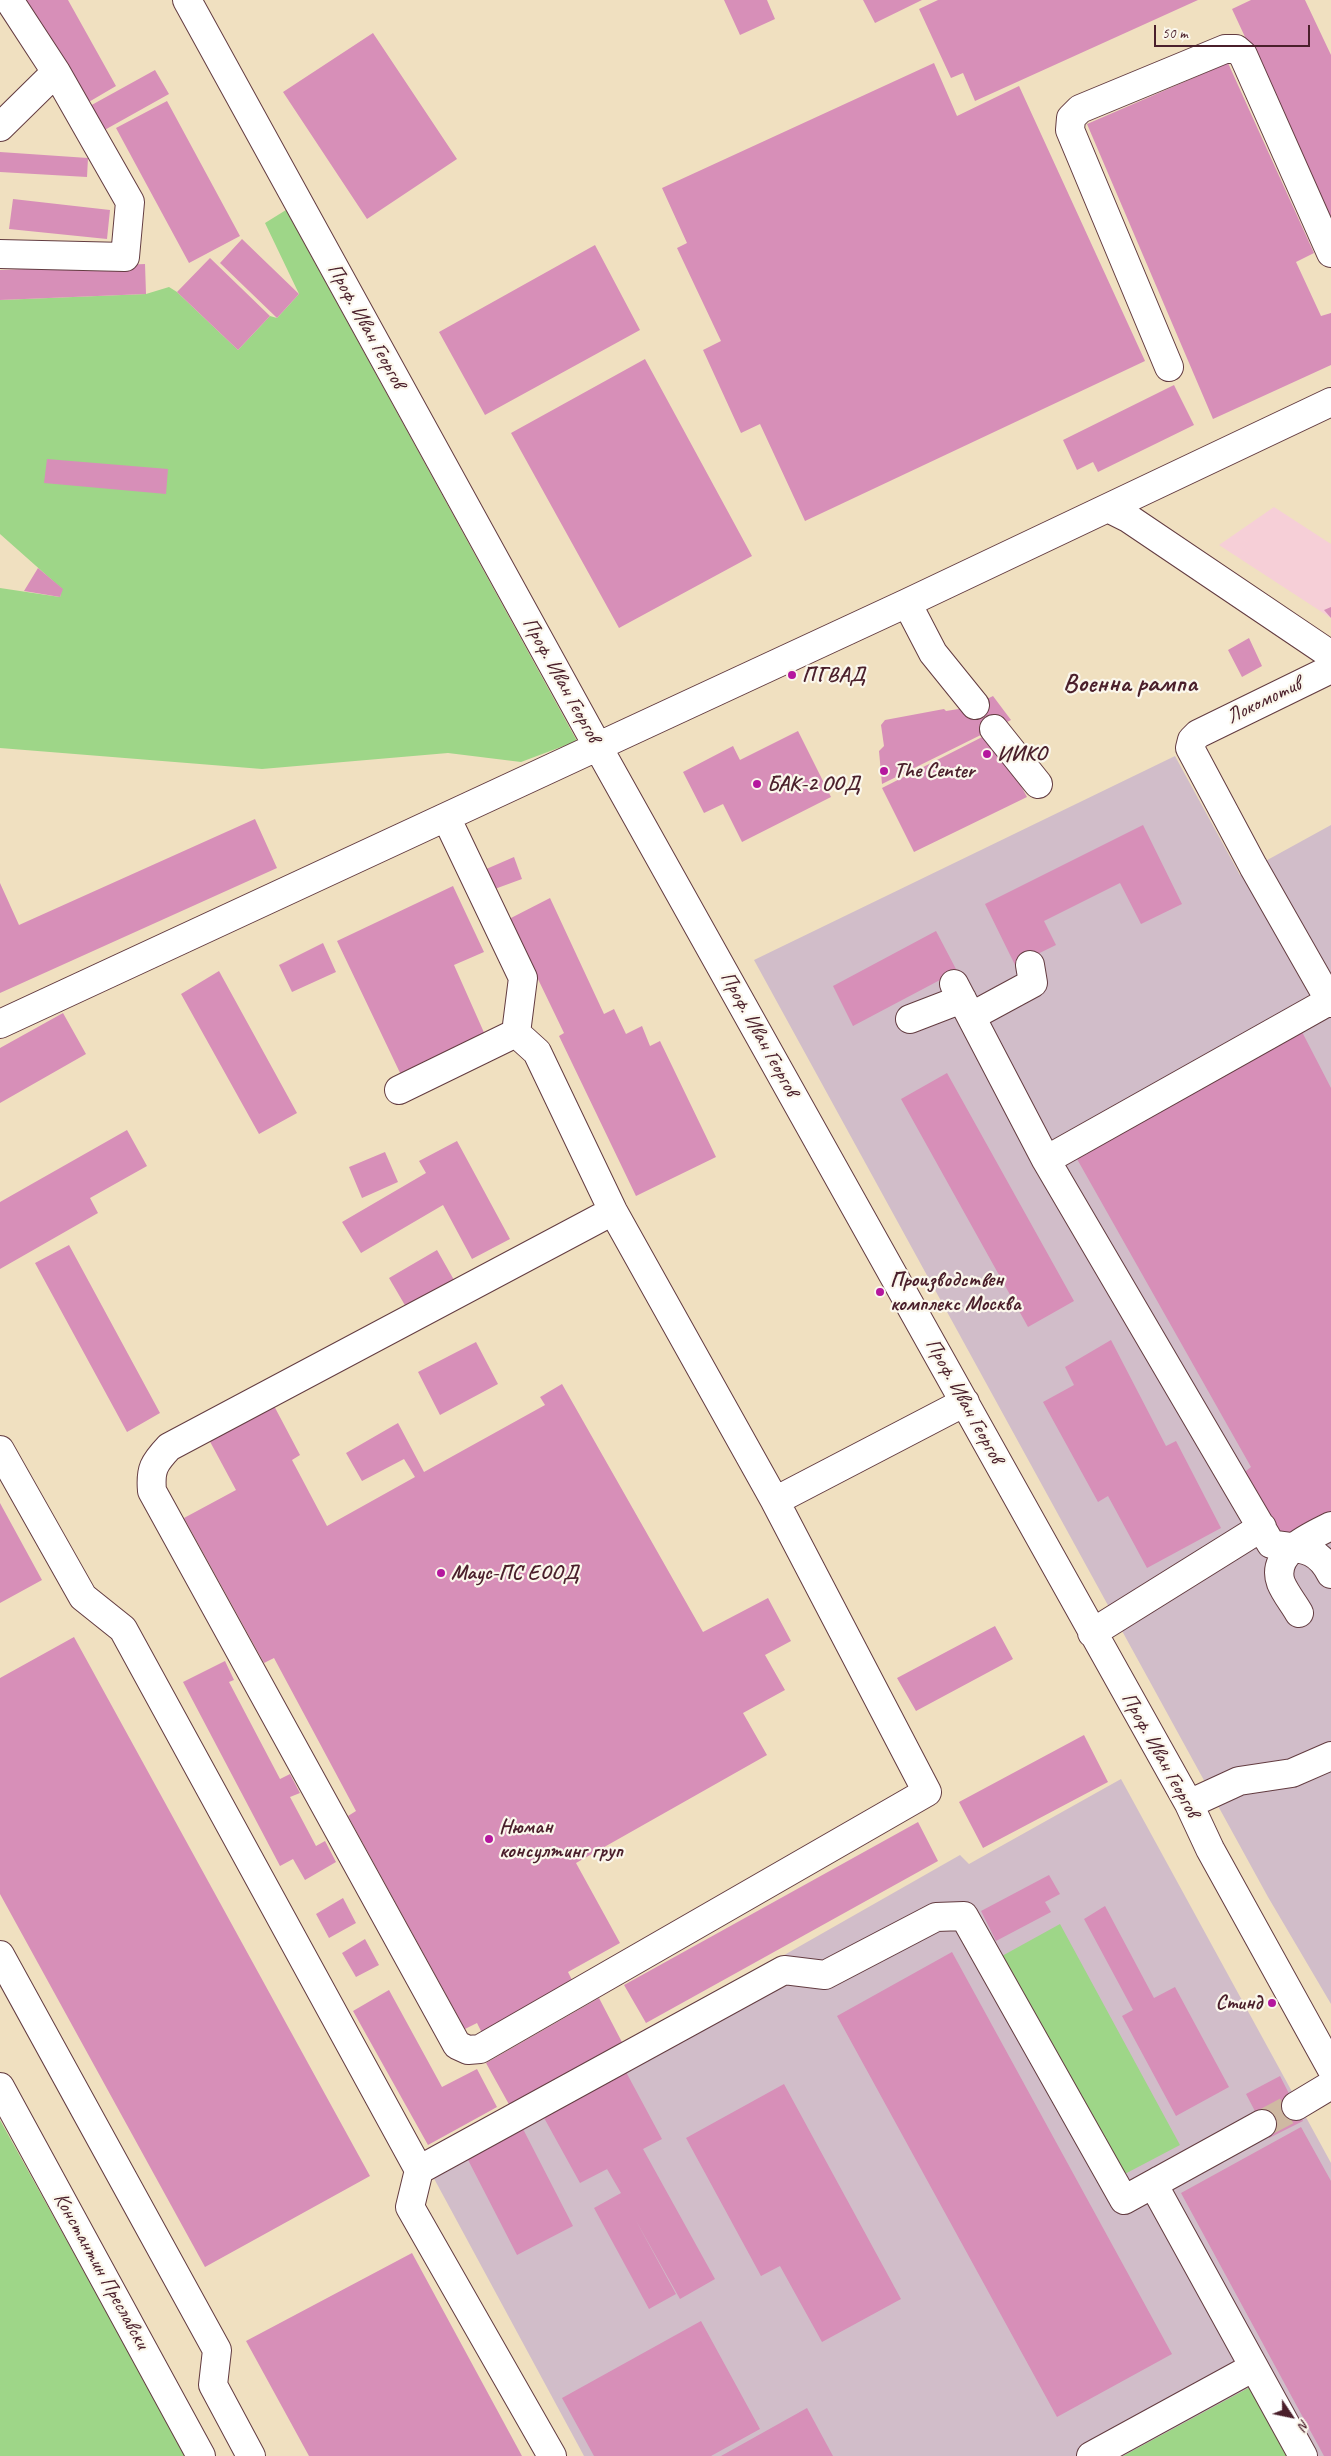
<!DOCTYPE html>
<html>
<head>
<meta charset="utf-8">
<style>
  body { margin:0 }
  #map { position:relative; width:1331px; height:2456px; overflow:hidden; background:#f0e0c0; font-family:Caveat,sans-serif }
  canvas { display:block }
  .north { position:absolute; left:1266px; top:2391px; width:50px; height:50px; -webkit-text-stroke:4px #fbf7ec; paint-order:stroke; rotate:124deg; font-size:14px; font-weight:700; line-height:20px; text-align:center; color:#4a1f2b }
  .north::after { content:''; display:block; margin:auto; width:18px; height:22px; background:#4a1f2b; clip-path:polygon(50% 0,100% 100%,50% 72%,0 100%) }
  .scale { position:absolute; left:1154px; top:25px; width:156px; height:22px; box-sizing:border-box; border:2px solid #4a1f2b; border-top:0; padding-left:6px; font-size:15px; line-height:18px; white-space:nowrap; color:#4a1f2b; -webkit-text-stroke:4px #fbf7ec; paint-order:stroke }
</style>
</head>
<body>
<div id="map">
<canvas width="1331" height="2456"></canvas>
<div class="north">N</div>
<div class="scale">50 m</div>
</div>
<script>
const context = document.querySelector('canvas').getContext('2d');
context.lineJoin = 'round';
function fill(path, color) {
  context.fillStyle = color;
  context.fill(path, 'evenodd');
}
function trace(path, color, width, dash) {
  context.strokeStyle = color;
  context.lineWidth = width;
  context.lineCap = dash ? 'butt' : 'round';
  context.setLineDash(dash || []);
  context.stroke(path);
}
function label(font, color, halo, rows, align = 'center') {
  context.font = font + ' Caveat,sans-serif';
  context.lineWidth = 4.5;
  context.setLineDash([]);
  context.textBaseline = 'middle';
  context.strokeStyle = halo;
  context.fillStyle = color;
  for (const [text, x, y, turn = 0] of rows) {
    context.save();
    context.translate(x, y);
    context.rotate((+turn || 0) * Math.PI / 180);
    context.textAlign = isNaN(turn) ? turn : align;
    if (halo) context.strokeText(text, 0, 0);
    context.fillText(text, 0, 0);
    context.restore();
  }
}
fill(new Path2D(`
  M1274,507L1331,544V618L1219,545Z`), '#f6cfd7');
fill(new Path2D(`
  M1175,756L1240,875L1331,825V2004L1268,1897L754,960Z
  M1121,1779L1331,2163V2456H584L424,2160L960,1855L969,1864Z`), '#d1bdc9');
fill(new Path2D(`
  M286,210L577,741L521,762L448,753L262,769L0,748V588L60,597L62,589L0,534V300L146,294L169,287L177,292L238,350L270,316L277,318L299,294L265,223Z
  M1060,1924L1180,2145L1121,2176L1002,1956Z
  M0,2120L186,2456H0Z
  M1252,2386L1290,2456H1123Z`), '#9ed688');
fill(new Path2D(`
  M23,0H68L116,86L82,106Z
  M724,0H767L775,19L740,35Z
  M863,0H922L875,23Z
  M938,0H1198L975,101L963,73L951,78L919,9Z
  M1251,0H1305L1331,55V222L1232,9Z
  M373,33L457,159L367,219L283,92Z
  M934,63L957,116L1019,86L1145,361L805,521L760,424L741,433L703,350L721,341L677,248L687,243L662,188Z
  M1228,63L1314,253L1296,262L1321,316L1331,313V365L1213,419L1087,124Z
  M155,70L169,94L101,132L88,107Z
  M167,101L240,236L189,263L116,128Z
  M0,152L88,158L87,177L0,172Z
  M13,199L110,210L107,239L9,229Z
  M242,239L299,294L277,318L220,263Z
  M595,245L640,330L485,415L439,332Z
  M210,258L270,316L238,350L177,292Z
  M145,264L146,294L0,300V270Z
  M645,359L752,556L619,628L511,433Z
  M1174,385L1194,425L1098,472L1093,462L1077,470L1063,440Z
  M47,459L168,469L166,494L44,483Z
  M38,568L63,589L60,597L24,591Z
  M1331,607V618L1324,610Z
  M1249,638L1262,666L1242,677L1228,650Z
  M993,696L1011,720L882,784L879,751L884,746L881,725L885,720L944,709L946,711L971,707Z
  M798,731L831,797L742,842L723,804L704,813L683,772L733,746L740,760Z
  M992,732L1027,797L914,852L882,788Z
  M255,819L277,868L0,993V883L19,925Z
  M1143,825L1182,904L1141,924L1120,883L1044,921L1056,945L1015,965L985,904Z
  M514,857L522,879L492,890L484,870Z
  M453,886L484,952L454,965L486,1037L402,1077L337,941Z
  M550,898L604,1014L614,1009L626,1034L642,1026L650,1046L660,1041L716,1157L636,1196L559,1036L564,1033L509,919Z
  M936,931L957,971L853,1026L833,986Z
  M323,943L336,972L292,992L279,965Z
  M219,971L297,1113L259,1134L181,994Z
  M63,1013L86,1054L0,1103V1048Z
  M1300,1028L1331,1088V1511L1278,1540L1241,1475L1251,1467L1077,1159Z
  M947,1073L1074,1301L1028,1327L901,1099Z
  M127,1130L147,1166L90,1198L98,1213L0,1269V1202Z
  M457,1141L510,1239L472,1259L443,1205L361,1253L342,1222L426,1173L419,1161Z
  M385,1152L398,1182L362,1198L349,1167Z
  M69,1245L160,1413L127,1432L35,1263Z
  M437,1250L454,1280L406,1307L389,1278Z
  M1111,1340L1166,1446L1176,1441L1221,1528L1147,1568L1108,1496L1098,1502L1043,1402L1074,1385L1065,1367Z
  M476,1342L498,1384L440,1415L418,1372Z
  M562,1384L703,1632L768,1598L791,1641L765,1655L785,1690L743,1713L767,1755L576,1863L620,1943L568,1972L576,1988L483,2035L477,2023L465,2029L348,1816L356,1811L274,1658L264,1663L184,1518L236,1490L207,1436L272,1402L300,1455L292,1460L327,1526L415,1477L404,1459L362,1481L346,1453L398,1423L424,1472L545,1405L540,1397Z
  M0,1503L42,1580L0,1603Z
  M995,1626L1013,1659L916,1711L897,1678Z
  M74,1637L370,2176L205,2267L0,1894V1678Z
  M225,1661L234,1680L229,1682L280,1779L290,1774L300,1793L290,1797L316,1846L325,1841L336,1862L305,1880L293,1859L280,1866L183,1682Z
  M1084,1735L1108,1782L983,1848L959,1802Z
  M918,1822L938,1861L646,2023L624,1985Z
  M1049,1875L1060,1894L1045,1902L1051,1912L996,1941L981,1911Z
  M343,1898L356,1923L329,1938L316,1914Z
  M1105,1906L1154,1998L1175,1987L1229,2087L1176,2116L1122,2016L1133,2010L1084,1919Z
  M365,1939L379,1965L356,1977L342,1953Z
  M952,1952L1172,2354L1057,2417L837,2016Z
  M389,1990L442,2087L477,2069L497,2107L428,2145L353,2011Z
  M599,1998L624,2046L511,2108L486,2063Z
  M626,2072L662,2139L643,2149L715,2279L680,2299L635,2219L676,2294L649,2309L594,2208L621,2193L607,2169L613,2166L580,2183L543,2116Z
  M1280,2076L1303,2121L1269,2138L1246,2094Z
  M784,2084L901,2299L822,2342L780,2266L761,2276L686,2138Z
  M522,2127L573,2226L517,2255L466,2156Z
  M1301,2127L1331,2181V2456H1324L1181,2193Z
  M412,2253L522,2456H309L246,2341Z
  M701,2321L760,2429L711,2456H594L562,2398Z
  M807,2408L833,2456H721Z`), '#d78fb8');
trace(new Path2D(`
  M1262,2124L1296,2106`), '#cfb9a2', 28, [28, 14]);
const minor = new Path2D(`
  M187,0L598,747L1189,1804L1210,1849L1331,2068
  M0,127L56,72
  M0,254L125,257L130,202L56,72L9,0
  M1169,367L1070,130L1071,118L1080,109L1225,49H1236L1243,55L1331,253
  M1108,508L1128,518L1331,655
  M907,603L933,653L975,705
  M1331,669L1198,734L1192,740L1190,748L1253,866L1331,1003
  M994,729L1038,784
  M446,817L523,978L516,1033
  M954,984L1046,1160L1271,1544C1299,1549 1317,1546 1331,1574
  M972,1016L1033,983L1030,965
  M910,1019L962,999
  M0,1024L907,603L1331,402
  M399,1090L516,1033L537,1052L613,1211L775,1501L927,1792L480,2049L468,2050L457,2045L152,1491C150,1469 154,1463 169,1447L613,1211
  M1046,1160L1331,1000
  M0,1450L83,1597L123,1629L419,2170L410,2207L552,2456
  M775,1501L965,1402
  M1299,1613C1294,1604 1285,1593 1281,1583C1270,1553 1311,1536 1331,1526
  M1092,1633L1262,1527
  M1189,1804L1239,1781L1292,1773L1331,1756
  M0,1955L217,2350L213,2385L251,2456
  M0,2087L201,2456
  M1296,2106L1331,2085
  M419,2170L784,1970L825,1975L936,1917L964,1916L1124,2200L1262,2124
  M1158,2181L1157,2191L1303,2456
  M1091,2456L1254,2367`);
trace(minor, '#633c41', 30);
trace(minor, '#fff', 28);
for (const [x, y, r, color] of [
  [792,675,5,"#b5179e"],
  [987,754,5,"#b5179e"],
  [884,771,5,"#b5179e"],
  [757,784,5,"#b5179e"],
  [880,1292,5,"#b5179e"],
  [441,1573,5,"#b5179e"],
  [489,1839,5,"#b5179e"],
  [1272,2003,5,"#b5179e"]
]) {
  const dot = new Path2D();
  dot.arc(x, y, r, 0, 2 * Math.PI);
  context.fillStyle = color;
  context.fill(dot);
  trace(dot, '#fbf7ec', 2);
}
label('21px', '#4a1f2b', '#fbf7ec', [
  ["Проф. Иван Георгов",366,326,61],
  ["Проф. Иван Георгов",561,680,61],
  ["Локомотив",1264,701,-26],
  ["Проф. Иван Георгов",759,1034,61],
  ["Проф. Иван Георгов",964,1401,61],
  ["Проф. Иван Георгов",1160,1755,61],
  ["Константин Преславски",101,2271,61]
]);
label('bold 21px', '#4a1f2b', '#fbf7ec', [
  ["ПГВАД",802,675],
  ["ИИКО",997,754],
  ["The Center",894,771],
  ["БАК-2 ООД",767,784],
  ["Производствен",890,1280],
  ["комплекс Москва",890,1304],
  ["Маус-ПС ЕООД",451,1573],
  ["Нюман",499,1827],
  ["консултинг груп",499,1851],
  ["Стинд",1262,2003,"right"]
], 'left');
label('bold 26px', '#4a1f2b', '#fbf7ec', [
  ["Военна рампа",1130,684]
]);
</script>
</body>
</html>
